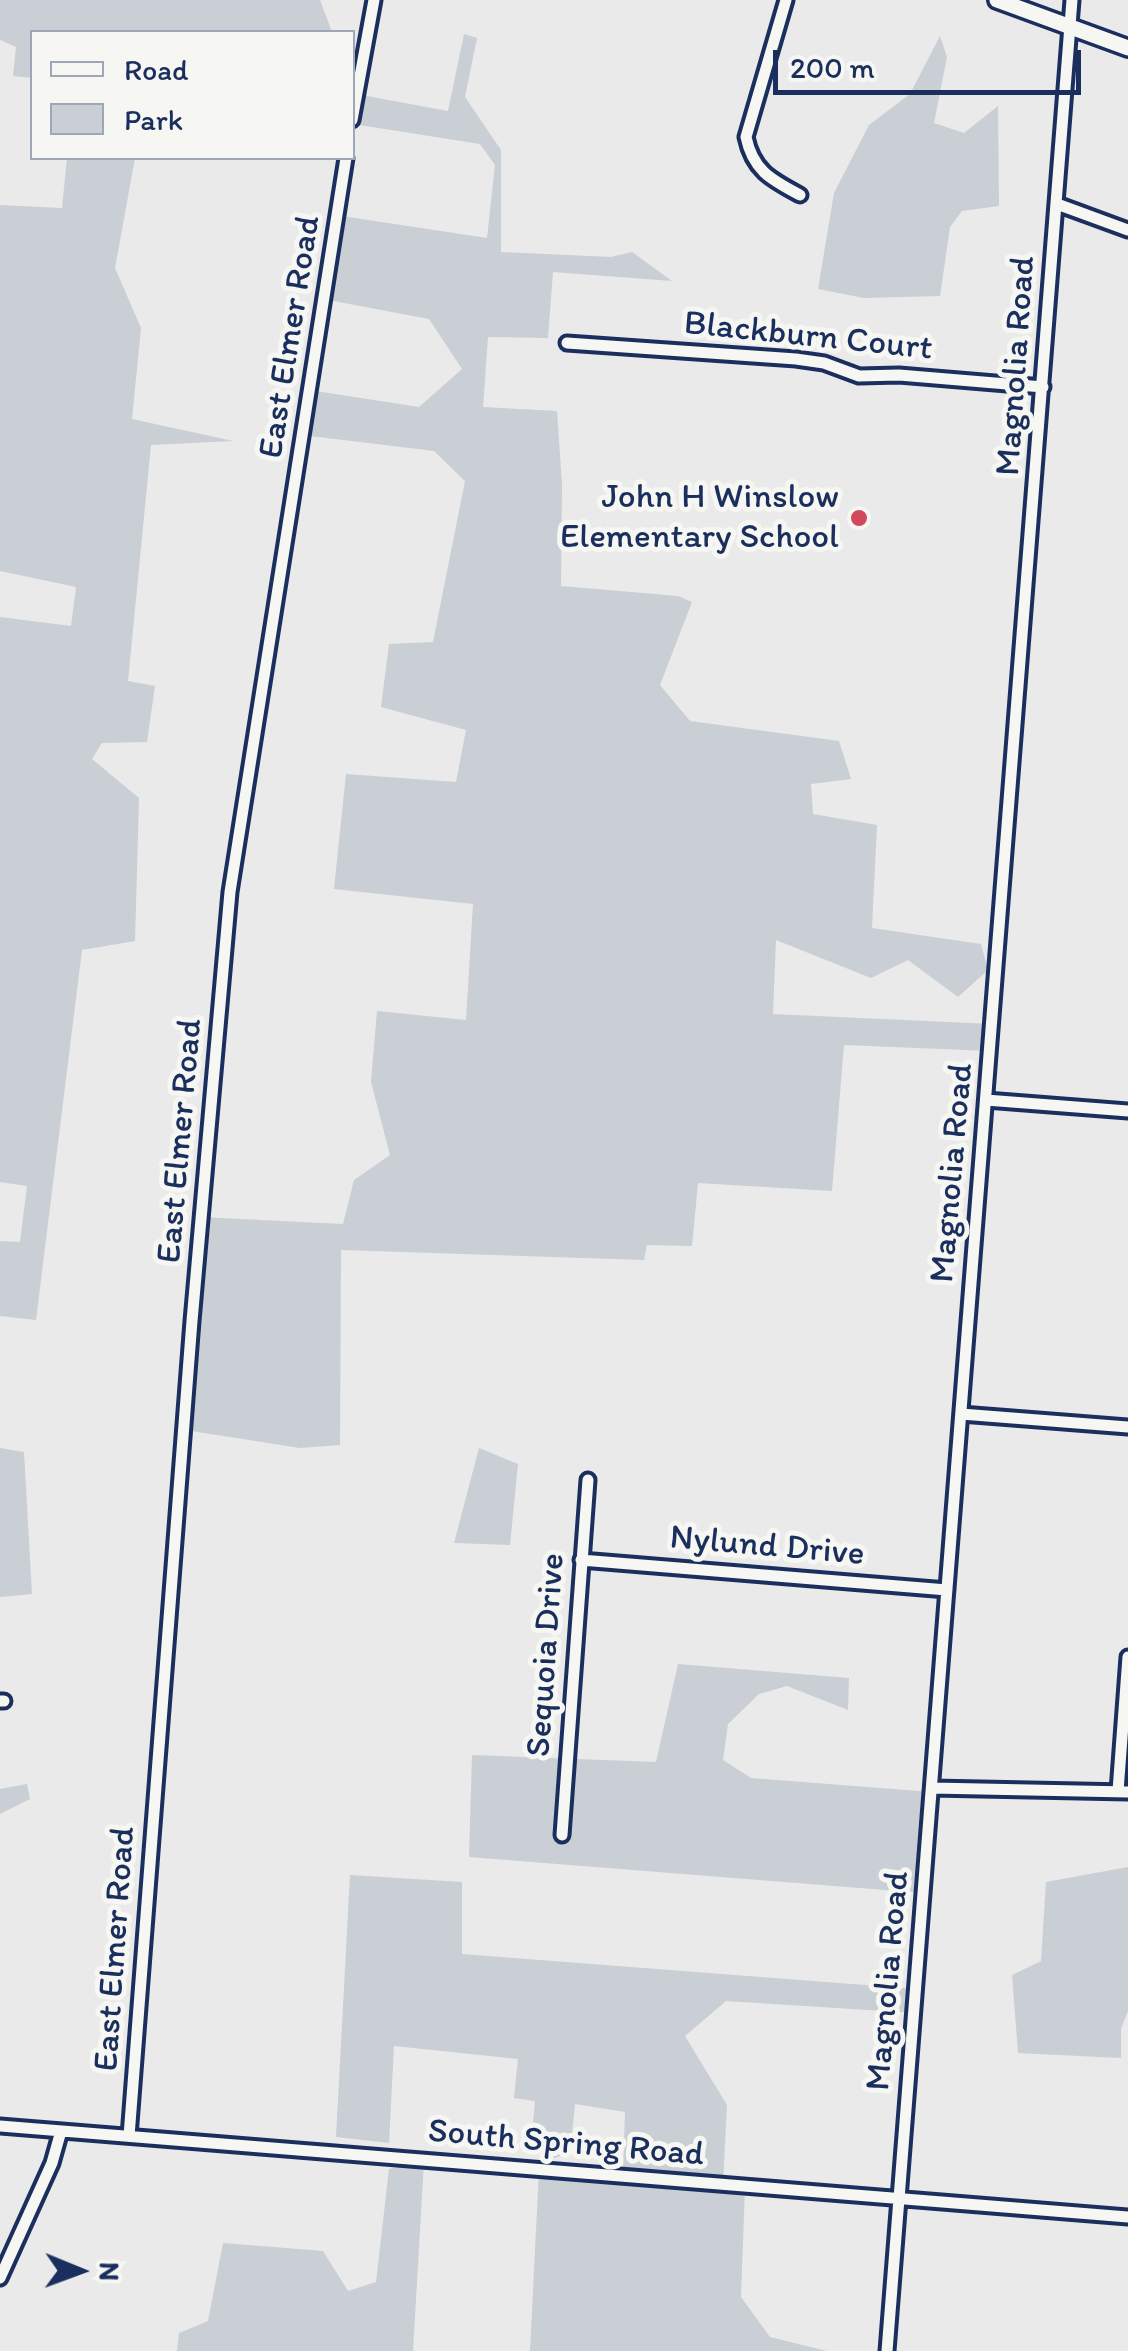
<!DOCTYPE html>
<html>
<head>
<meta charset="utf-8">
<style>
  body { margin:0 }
  #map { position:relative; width:1128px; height:2351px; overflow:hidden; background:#e9eae9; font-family:Itim,sans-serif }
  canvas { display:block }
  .legend { position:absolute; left:30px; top:30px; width:325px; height:130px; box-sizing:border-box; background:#f6f6f2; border:2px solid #9ea6b7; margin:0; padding:12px 18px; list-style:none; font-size:30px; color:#1b2f5e }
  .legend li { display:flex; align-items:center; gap:20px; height:50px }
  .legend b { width:50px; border:2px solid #9ea6b7 }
  .north { position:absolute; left:30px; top:2221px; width:100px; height:100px; -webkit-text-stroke:8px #f6f6f2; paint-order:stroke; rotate:91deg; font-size:28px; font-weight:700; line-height:40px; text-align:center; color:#1b2f5e }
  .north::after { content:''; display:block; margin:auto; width:35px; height:45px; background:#1b2f5e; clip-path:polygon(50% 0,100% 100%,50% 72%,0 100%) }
  .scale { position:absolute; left:773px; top:50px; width:308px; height:45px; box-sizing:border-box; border:5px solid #1b2f5e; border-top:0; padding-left:12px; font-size:30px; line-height:35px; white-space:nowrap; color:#1b2f5e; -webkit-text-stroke:8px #f6f6f2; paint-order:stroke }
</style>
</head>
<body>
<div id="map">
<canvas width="1128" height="2351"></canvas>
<ul class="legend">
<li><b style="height:12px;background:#f6f6f2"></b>Road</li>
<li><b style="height:28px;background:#caced5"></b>Park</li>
</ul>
<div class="north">N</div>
<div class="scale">200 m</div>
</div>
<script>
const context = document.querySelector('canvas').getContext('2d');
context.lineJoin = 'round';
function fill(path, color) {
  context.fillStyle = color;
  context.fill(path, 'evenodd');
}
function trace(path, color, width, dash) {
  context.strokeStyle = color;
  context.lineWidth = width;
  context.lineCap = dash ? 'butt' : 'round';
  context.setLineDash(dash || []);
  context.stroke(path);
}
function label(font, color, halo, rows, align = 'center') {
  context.font = font + ' Itim,sans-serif';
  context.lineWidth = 10;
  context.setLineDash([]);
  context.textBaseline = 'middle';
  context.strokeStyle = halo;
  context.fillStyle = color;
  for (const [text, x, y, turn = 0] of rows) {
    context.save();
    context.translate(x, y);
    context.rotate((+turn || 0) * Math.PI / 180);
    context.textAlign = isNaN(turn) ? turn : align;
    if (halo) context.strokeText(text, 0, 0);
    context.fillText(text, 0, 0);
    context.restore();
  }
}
fill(new Path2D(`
  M0,0H320L332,32H32V78L13,76L16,47L0,40Z
  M464,34L477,38L465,97L501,150V252L611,257L632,252L672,281L553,272L548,338L488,337L483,407L557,411L562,485L561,586L678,596L692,602L660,685L690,721L839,741L851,779L811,784L813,814L877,825L872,928L981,944L988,970L958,997L908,960L871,978L776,940L773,1014L992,1024L990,1051L844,1045L832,1191L698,1183L692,1246L647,1245L644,1260L341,1250L340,1445L300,1448L185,1430L201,1217L343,1224L354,1180L390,1155L371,1082L377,1011L466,1020L473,904L334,889L346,774L456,782L466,730L381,707L389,644L433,642L465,481L434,451L302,435L309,390L419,407L462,369L429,319L323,299L335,215L487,238L495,165L480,144L353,124V86L356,94L448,111Z
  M940,36L947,57L934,123L964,133L998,106L999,206L962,211L950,227L940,296L864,298L818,289L834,193L869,125L910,94Z
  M67,158H135L115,268L141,328L132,419L233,441L151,445L128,681L155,686L147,742L102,743L92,759L139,798L135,941L82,950L36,1320L0,1316V1241L20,1242L27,1186L0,1182V617L71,626L76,587L0,571V205L62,208Z
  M0,1448L24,1452L32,1594L0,1597Z
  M479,1448L518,1464L510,1545L454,1543Z
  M678,1664L849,1678L848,1710L787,1686L759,1694L728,1724L723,1760L751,1778L932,1792L923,1893L469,1857L472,1755L656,1762Z
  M27,1784L30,1799L0,1814V1789Z
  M1128,1867V2011L1121,2029V2058L1018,2053L1012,1975L1041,1961L1046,1882Z
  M350,1875L462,1882V1954L917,1989L915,2013L726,2001L685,2036L727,2105L723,2184L745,2187L741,2297L770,2337L827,2351H530L539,2170L623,2175L625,2112L575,2104L570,2153L548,2160L531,2146L535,2101L514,2098L518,2059L394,2046L389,2143L336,2137Z
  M424,2161L413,2351H177L179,2333L208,2321L223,2243L323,2251L348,2291L376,2282L389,2169Z`), '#caced5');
const minor = new Path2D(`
  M786,0L746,137C753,171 772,180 800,195
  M352,120L374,0
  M1057,204L1128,230
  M567,343L796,359L824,363L859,376L899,375L1043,387
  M986,1100L1128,1111
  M961,1414L1128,1427
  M581,1560L947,1590
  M0,1701H4
  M932,1788L1128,1792
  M1118,1791L1128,1657
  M562,1835L588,1480
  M0,2126L1128,2217
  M129,2136L192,1321L230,892L346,158
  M0,2278L52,2163L61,2131
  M887,2351L1072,0`);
const major = new Path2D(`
  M997,0L1128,48`);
trace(minor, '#1b2f5e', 19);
trace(major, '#1b2f5e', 22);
trace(minor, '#f6f6f2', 11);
trace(major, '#f6f6f2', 15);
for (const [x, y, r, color] of [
  [859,518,10,"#d1495b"]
]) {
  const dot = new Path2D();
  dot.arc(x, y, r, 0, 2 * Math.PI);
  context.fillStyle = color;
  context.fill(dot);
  trace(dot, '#f6f6f2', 4);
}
label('35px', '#1b2f5e', '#f6f6f2', [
  ["East Elmer Road",291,337,-81],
  ["Blackburn Court",808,337,6],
  ["Magnolia Road",1017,366,-86],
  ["East Elmer Road",181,1141,-85],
  ["Magnolia Road",953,1173,-85],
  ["Nylund Drive",767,1547,5],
  ["Sequoia Drive",547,1655,-86],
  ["East Elmer Road",116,1949,-86],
  ["Magnolia Road",889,1981,-85],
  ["South Spring Road",566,2144,5]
]);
label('35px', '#1b2f5e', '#f6f6f2', [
  ["John H Winslow",839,498],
  ["Elementary School",839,538]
], 'right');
</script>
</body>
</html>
